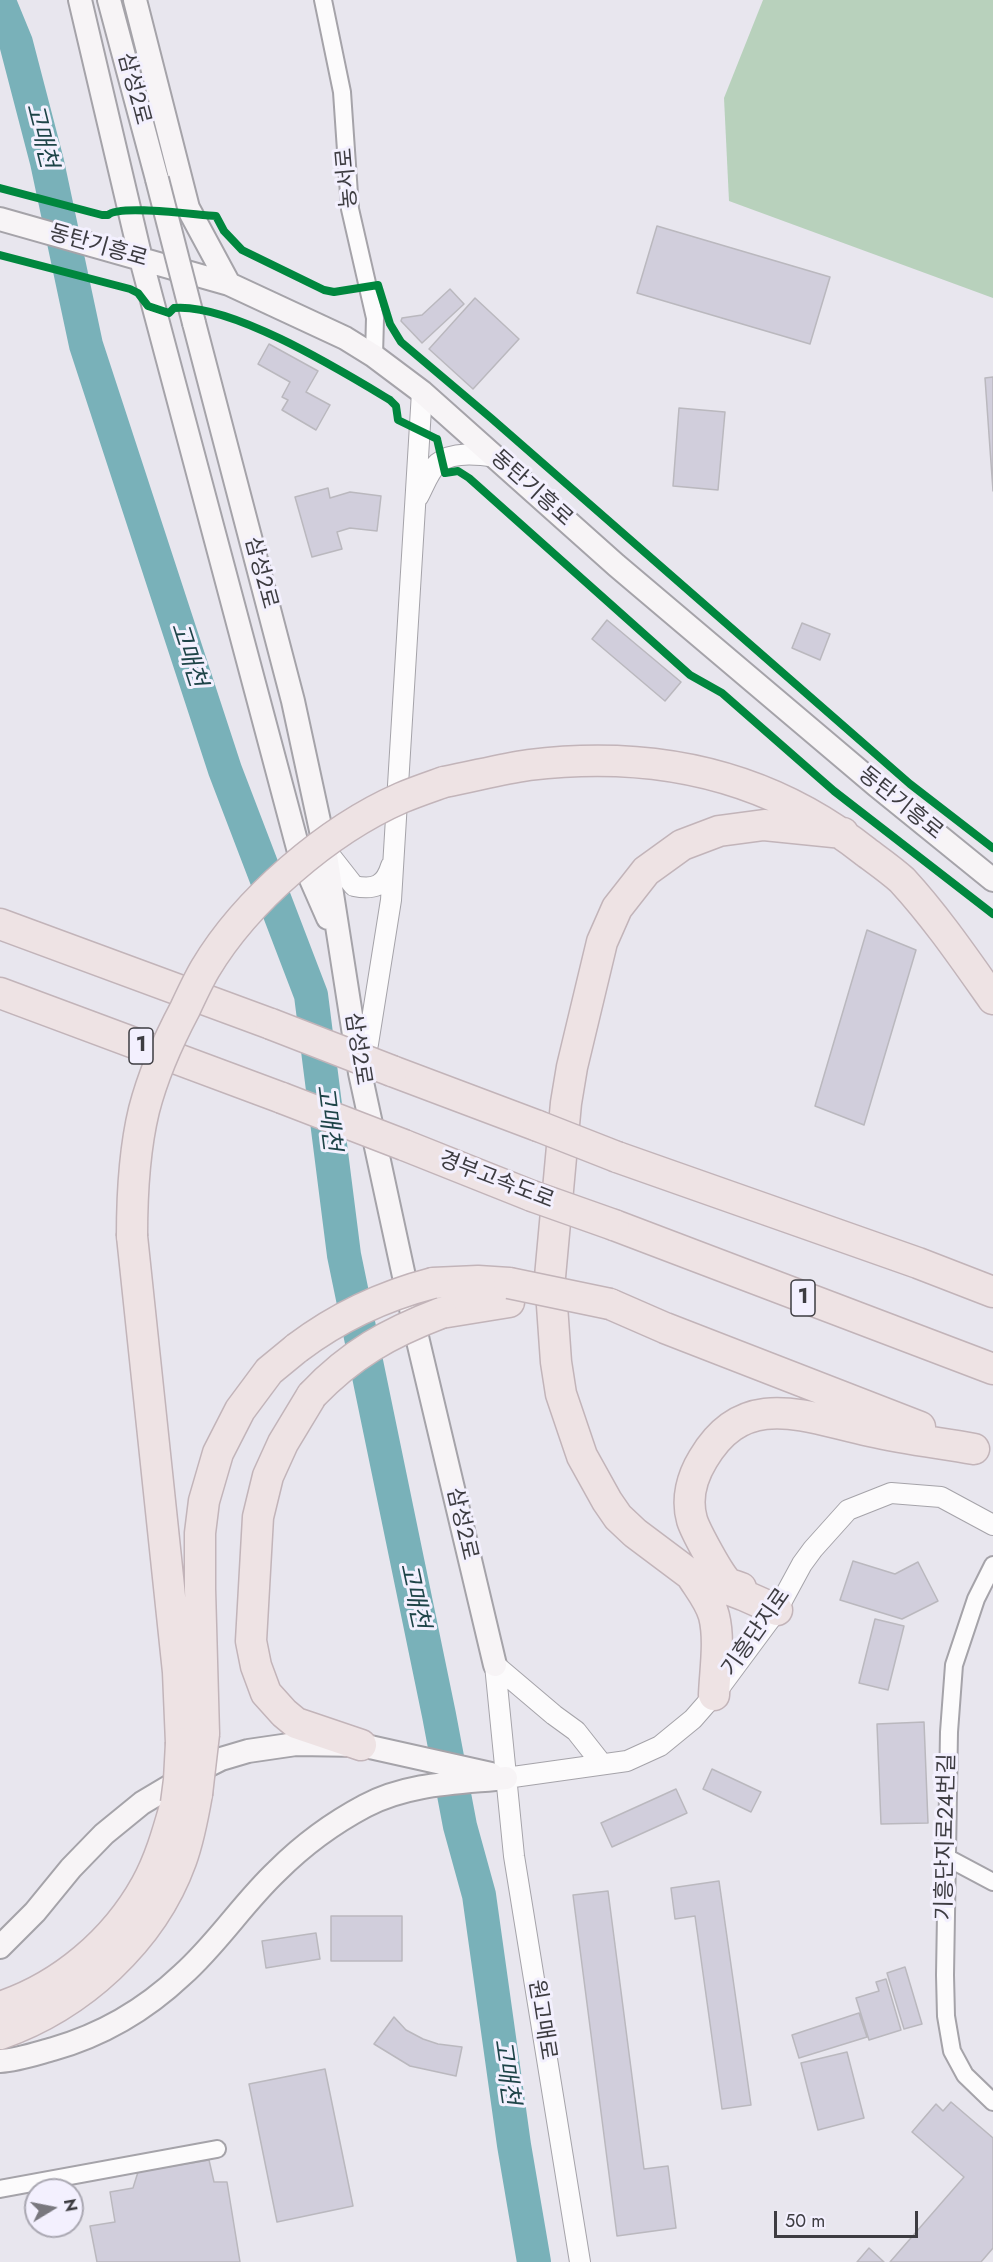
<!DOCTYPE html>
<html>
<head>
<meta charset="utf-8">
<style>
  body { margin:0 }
  #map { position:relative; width:993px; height:2262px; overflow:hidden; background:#e8e6ee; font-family:Jost,sans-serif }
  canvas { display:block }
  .north { position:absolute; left:24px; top:2178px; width:60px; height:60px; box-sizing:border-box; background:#f3f0fe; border:2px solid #aaa8b2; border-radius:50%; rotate:80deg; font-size:16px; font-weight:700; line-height:24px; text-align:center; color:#3d3c41 }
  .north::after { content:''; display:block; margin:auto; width:21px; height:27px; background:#79787e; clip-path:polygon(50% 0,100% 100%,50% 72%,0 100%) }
  .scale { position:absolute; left:774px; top:2211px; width:144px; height:27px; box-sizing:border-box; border:3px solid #3d3c41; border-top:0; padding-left:8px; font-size:18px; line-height:21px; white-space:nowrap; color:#3d3c41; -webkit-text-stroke:4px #f3f0fe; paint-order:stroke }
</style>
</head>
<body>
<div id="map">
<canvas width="993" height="2262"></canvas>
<div class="north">N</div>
<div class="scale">50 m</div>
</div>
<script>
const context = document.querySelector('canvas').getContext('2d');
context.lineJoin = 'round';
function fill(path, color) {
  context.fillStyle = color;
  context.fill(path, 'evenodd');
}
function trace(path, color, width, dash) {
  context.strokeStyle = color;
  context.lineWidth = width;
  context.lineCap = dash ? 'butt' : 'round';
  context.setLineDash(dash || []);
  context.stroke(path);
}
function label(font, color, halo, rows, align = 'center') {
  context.font = font + ' Jost,"Noto Sans KR",sans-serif';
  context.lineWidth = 6;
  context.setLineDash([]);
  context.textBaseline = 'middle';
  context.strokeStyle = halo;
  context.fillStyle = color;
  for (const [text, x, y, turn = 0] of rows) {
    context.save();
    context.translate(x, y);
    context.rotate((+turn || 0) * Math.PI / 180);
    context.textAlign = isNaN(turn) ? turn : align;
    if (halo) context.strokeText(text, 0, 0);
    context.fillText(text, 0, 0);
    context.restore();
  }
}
fill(new Path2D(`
  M763,0H993V298L729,201L724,98Z`), '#b8d1bc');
trace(new Path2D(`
  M0,4L16,43L47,162L86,345L225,770L311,995L344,1255L439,1715L460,1826L479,1895L514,2145L534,2262`), '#79b1b9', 34);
const building = new Path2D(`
  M657,226L830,277L810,344L637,293Z
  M450,289L464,304L422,343L401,321L402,318L422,315Z
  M475,298L519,339L473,389L429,349Z
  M269,344L318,371L306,392L330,405L316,430L282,410L288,400L282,397L290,382L258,364Z
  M993,377V491L985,378Z
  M679,408L725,412L718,490L673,486Z
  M328,488L330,498L350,492L381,496L377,531L350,528L337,532L342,549L312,557L295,497Z
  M607,620L681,682L665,701L592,639Z
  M802,623L830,634L820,660L792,648Z
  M867,930L916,950L864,1125L815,1106Z
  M853,1561L895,1574L918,1562L938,1601L902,1619L840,1600Z
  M875,1619L904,1626L888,1690L859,1683Z
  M924,1722L928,1823L881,1824L877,1724Z
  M712,1769L761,1792L751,1812L703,1789Z
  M676,1789L687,1813L612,1847L601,1823Z
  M719,1881L751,2105L722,2109L695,1916L675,1919L671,1888Z
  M608,1891L644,2169L668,2166L676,2228L617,2236L573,1895Z
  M331,1916H402V1961H331Z
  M316,1933L320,1959L266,1968L262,1941Z
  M905,1967L922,2024L904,2029L887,1973Z
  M886,1979L901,2030L869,2040L856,1998L879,1991L876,1982Z
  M859,2013L867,2037L799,2058L792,2035Z
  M394,2017L406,2030L423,2039L438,2044L462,2047L456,2076L410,2066L374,2044Z
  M847,2052L864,2118L818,2130L801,2063Z
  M325,2069L353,2206L277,2222L249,2084Z
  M951,2102L993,2138V2248L981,2262H890L964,2177L912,2132L936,2104L943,2111Z
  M209,2160L214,2182H227L240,2262H97L90,2226L115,2222L110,2192L133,2188L138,2172Z
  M869,2248L884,2262H857Z`);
fill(building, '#d1cedc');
trace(building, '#bab8be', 1.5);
const minor = new Path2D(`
  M323,0L342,92L350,209L375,318L374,356
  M993,1565L976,1599L954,1665L949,1732L945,1975L946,2016L952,2051L965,2075L993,2102
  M946,1857L993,1882
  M0,2189L217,2149`);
const tertiary = new Path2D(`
  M418,497C424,486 429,471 438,463C453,451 478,454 495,457
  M325,849L354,886C374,890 385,886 391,866
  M361,1069L368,1044L391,900L422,392
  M495,1665L514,1856L580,2262
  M495,1665L554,1715L576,1731L602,1764
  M506,1778L627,1761L660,1746L693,1719L714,1695L777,1610L802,1564L813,1549L848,1510L891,1493L941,1497L993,1525`);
const secondary = new Path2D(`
  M80,0L141,259L299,852L328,918
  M109,0L157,179
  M135,0L188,208L229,284
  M0,219L229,284L345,338L374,356L422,392L616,565L876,785L993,880
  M194,323L293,701L325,849L360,1073L418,1341L495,1665
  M0,1947L35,1912L71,1868L104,1834L142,1803L189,1775L221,1759L248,1751L296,1744L361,1745L491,1774
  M0,2061C18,2060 35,2054 53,2049C102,2035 145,2010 182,1975C217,1944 243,1903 277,1871C302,1846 333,1823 365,1806C408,1783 458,1783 506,1778`);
const motorway = new Path2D(`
  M444,782C472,777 500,769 529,765C652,750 768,774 866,852C878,861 891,870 902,880C936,917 964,958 993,999
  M0,924L271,1024
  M0,993L282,1098
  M392,1071L538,1126
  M404,1145L532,1196
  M617,1157L918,1263L993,1292
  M614,1225L993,1369
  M132,1236L178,1672L181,1743
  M433,1283L478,1281L509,1283
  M610,1304L665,1328L920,1427
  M441,1313L509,1302
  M312,1395L283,1443L268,1476L258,1517L251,1641L256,1666L266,1693L284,1713L296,1723L361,1745
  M691,1575C699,1588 710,1601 714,1616C720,1640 715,1670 714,1695
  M741,1588C737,1586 731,1585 728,1583C721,1579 695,1530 692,1520C686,1499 692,1477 703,1459C745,1387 807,1418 870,1431C905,1439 940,1443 974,1449
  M777,1610L743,1595L691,1575L635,1533L618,1517L607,1501L582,1456L561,1394L556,1362L550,1277L566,1103L572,1067L602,942L617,908L646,871L682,845L719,831L764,825L843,833
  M204,1734L200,1589V1533L204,1501L218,1453L240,1410L269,1371L297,1348
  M0,2007C61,1987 115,1941 146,1885C160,1860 168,1831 176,1803
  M0,2034C80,2006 152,1941 181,1861C189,1839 193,1817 197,1794`);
trace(minor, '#a5a3a9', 20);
trace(tertiary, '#a5a3a9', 22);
trace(secondary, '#a5a3a9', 26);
trace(motorway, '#c2b4b9', 33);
trace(minor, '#fcfbfc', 16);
trace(tertiary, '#fcfbfc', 20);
trace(secondary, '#f7f4f6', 22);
trace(motorway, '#eee3e4', 30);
const secondaryBridge = new Path2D(`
  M157,179L194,323`);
const motorwayBridge = new Path2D(`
  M271,1024L392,1071
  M282,1098L404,1145
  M538,1126L617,1157
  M532,1196L614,1225
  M132,1236C132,1194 134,1151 144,1110C153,1075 168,1041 185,1009C191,996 198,981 205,969C246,900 328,830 401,798C415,792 430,787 444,782
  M509,1283L610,1304
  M297,1348C338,1317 383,1296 433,1283
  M312,1395C351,1354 389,1333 441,1313
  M197,1794L204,1734
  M176,1803L179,1780L181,1743`);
trace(secondaryBridge, '#a5a3a9', 26, []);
trace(motorwayBridge, '#c2b4b9', 33, []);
trace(secondaryBridge, '#f7f4f6', 22);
trace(motorwayBridge, '#eee3e4', 30);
trace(new Path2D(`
  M0,188L102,215H108C120,204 196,215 216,216L224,231L242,250L324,290L334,292L378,285L390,324L401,342L491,418L910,784L993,848
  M0,255L130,289L138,293L148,306L169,313L174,308C231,303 340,370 390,400L396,406L398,420L437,439
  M437,439L445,473L458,471L469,478L690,675L722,693L834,791L993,914`), '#00873e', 8);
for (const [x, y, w] of [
  [141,1046,24],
  [803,1298,24]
]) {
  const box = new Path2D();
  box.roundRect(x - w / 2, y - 18, w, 36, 4.5);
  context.fillStyle = '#f3f0fe';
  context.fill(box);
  trace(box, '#3d3c41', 1.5);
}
label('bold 21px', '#3d3c41', null, [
  ["1",141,1046],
  ["1",803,1298]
]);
label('22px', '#3d3c41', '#f3f0fe', [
  ["삼성2로",133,89,75],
  ["농서로",348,178,-95],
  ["동탄기흥로",98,247,16],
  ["동탄기흥로",531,489,42],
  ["삼성2로",260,573,75],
  ["동탄기흥로",900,804,39],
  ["삼성2로",357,1049,81],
  ["경부고속도로",496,1181,21],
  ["삼성2로",461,1524,77],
  ["기흥단지로",757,1633,-55],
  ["기흥단지로24번길",947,1837,-89],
  ["원고매로",541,2020,81]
]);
label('italic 24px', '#1e4448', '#f3f0fe', [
  ["고매천",40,136,76],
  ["고매천",187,655,72],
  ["고매천",327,1118,83],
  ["고매천",413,1596,78],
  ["고매천",505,2072,82]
]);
</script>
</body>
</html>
